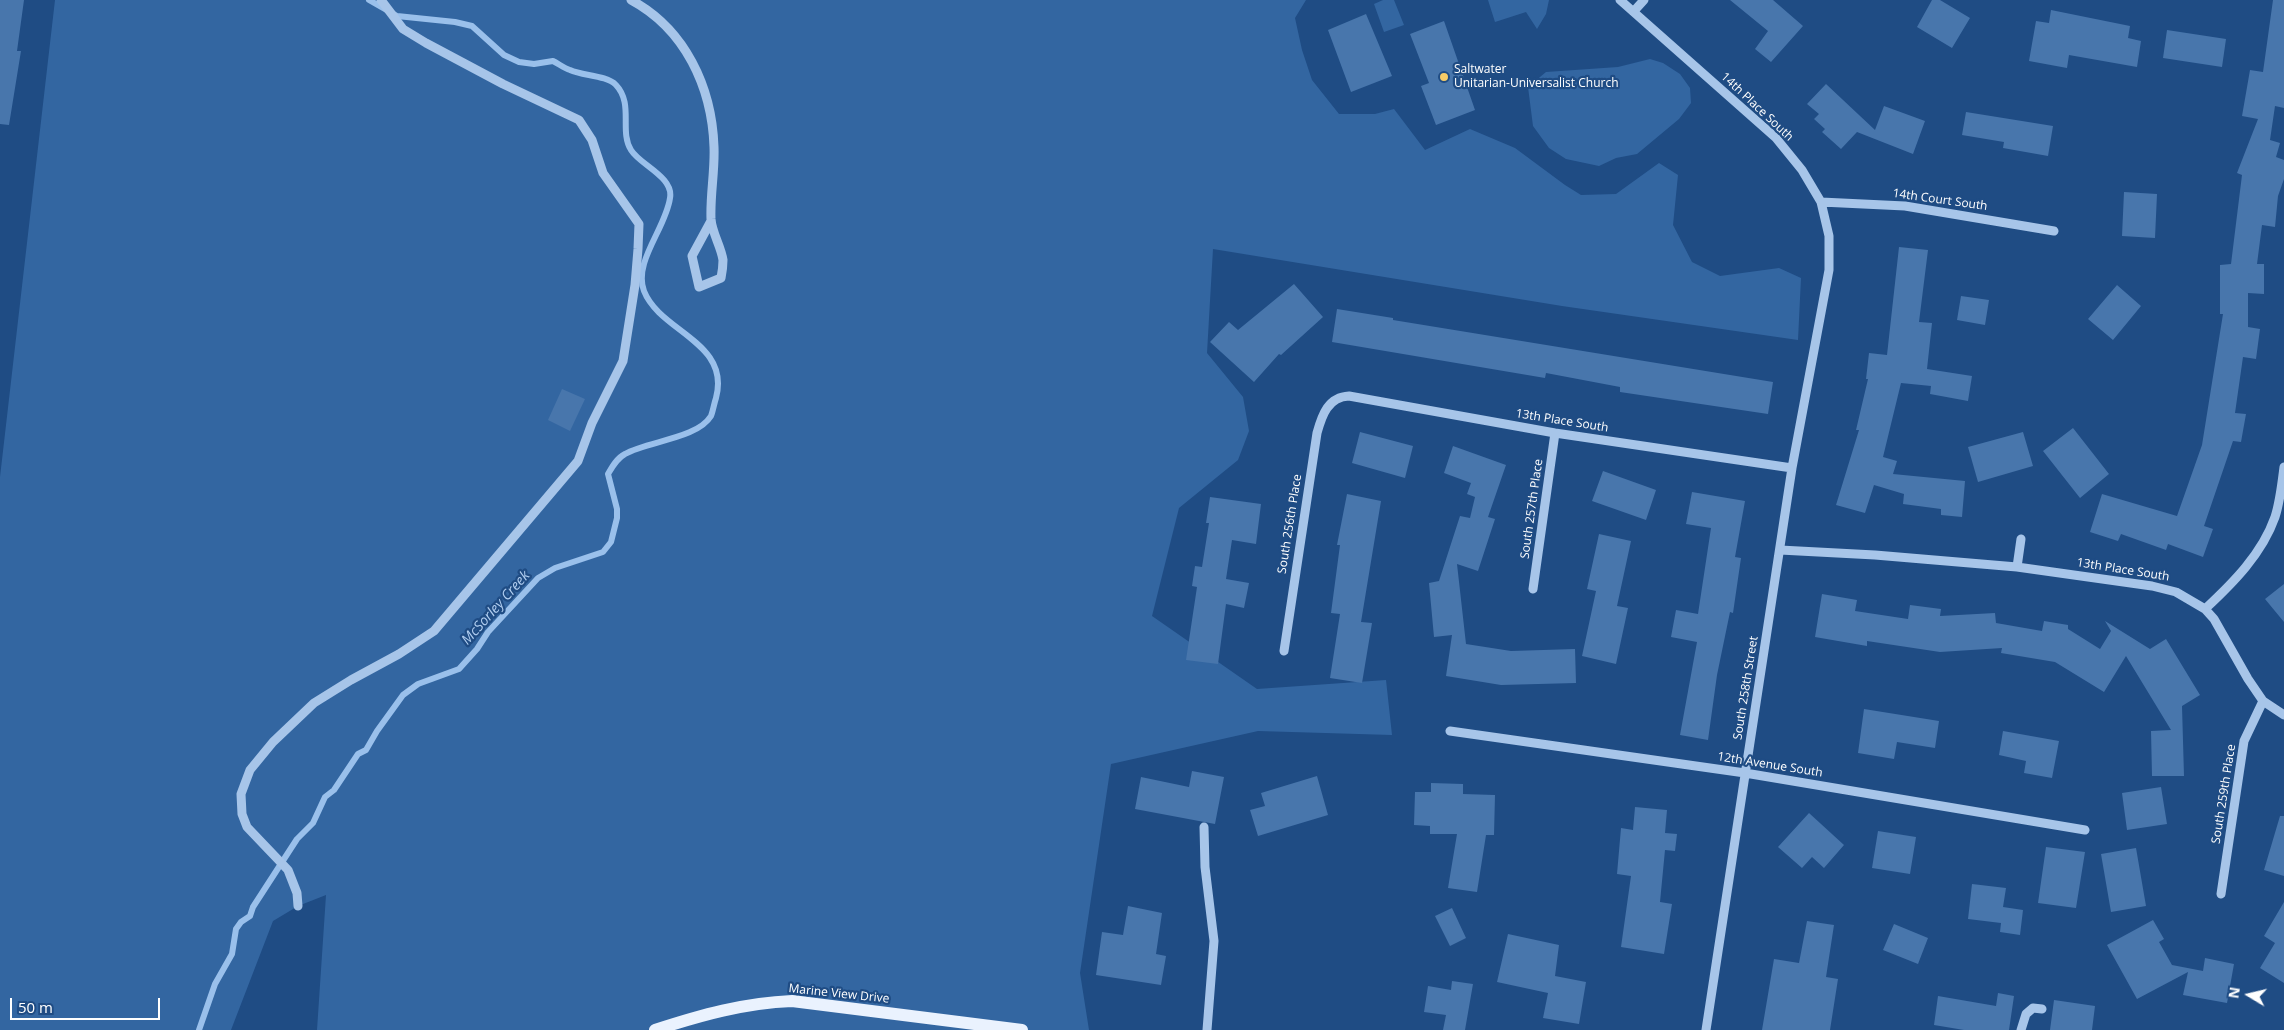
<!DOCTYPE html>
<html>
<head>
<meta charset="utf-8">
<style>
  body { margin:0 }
  #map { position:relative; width:2284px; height:1030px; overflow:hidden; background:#1f4c84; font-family:"Open Sans",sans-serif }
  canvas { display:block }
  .north { position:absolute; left:2224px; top:970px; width:50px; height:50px; -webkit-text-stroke:4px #1f4c84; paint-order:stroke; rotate:279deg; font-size:14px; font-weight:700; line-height:20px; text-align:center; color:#fff }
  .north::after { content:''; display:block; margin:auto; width:18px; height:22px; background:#fff; clip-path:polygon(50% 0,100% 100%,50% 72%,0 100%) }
  .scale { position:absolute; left:10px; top:998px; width:150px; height:22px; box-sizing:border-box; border:2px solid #fff; border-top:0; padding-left:6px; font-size:15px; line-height:18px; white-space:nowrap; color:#fff; -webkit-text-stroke:4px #1f4c84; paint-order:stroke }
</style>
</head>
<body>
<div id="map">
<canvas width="2284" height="1030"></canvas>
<div class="north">N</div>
<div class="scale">50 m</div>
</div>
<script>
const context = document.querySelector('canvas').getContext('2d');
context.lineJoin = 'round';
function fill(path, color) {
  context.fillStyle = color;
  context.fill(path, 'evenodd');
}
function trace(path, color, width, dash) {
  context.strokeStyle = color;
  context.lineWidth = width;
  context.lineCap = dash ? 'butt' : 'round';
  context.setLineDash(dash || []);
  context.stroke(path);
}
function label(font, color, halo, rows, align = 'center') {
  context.font = font + ' "Open Sans",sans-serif';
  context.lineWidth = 4.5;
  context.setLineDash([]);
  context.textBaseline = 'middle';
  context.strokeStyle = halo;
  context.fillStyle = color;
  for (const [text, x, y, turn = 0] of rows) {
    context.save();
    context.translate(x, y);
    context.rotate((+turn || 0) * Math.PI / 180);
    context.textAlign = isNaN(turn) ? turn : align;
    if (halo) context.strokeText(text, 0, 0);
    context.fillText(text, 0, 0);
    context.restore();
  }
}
fill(new Path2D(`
  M55,0H1306L1295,18L1302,50L1312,80L1339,114H1375L1394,109L1425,150L1470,129L1515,148L1565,185L1581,195L1616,194L1659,163L1678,175L1673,225L1692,262L1720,276L1779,268L1801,278L1798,340L1562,306L1213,249L1207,353L1243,397L1249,431L1238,460L1179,508L1152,616L1257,689L1386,680L1392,735L1258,731L1111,764L1080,973L1089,1030H317L326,895L298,906L273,921L231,1030H0V477Z
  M1383,0H1394L1404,25L1384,32L1374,4Z
  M1488,0H1549L1546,14L1537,29L1526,12L1495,22Z
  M1650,59L1663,63L1680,74L1690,88L1691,103L1679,119L1637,154L1616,158L1599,166L1566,159L1549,148L1533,126L1528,87L1546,72L1618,67Z`), '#3366a1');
trace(new Path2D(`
  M199,1030L215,984L232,954L236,929L241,922L250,916L253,907L297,839L313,823L325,797L334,790L358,754L366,750L377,731L403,695L418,684L459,669L477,649L488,632L538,578L555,568L603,552L611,542L617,518V509L608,474C612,467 617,458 625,454C647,441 697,439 711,416C713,411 714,404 716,398C731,342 660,332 644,291C633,262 666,228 670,198C674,177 640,165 631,150C619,131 634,104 616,85C606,75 583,76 570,70C564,68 559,64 553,61L534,64L519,62L504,55L472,26L455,22L397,16L369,0`), '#9ac0eb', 6);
fill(new Path2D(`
  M0,0H24L17,51H21L9,125L0,124Z
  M1730,0H1773L1803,26L1771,62L1755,49L1768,31Z
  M1932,0H1940L1970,18L1952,48L1917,27Z
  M2273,0H2284V108L2275,106L2270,140L2280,143L2276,157L2284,160V179L2278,196L2275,227L2262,225L2257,264H2264V294L2248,293V327L2260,329L2256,359L2243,357L2235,413L2246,414L2241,442L2233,441L2204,526L2213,529L2203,557L2168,544L2166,550L2121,534L2118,541L2090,532L2102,494L2177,516L2202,445L2223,314H2220V265L2231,264L2242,175L2237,173L2258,119L2242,116L2250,70L2263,72Z
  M2051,10L2130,26L2128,38L2141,41L2137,67L2069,55L2067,68L2029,61L2036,21L2049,23Z
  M1366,14L1392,76L1351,92L1328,30Z
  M1444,21L1475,110L1436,125L1421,86L1429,83L1410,34Z
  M2167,30L2226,39L2222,67L2163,58Z
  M1826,84L1875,130L1884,106L1925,121L1913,154L1857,132L1841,149L1822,132L1825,129L1814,119L1819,114L1807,104Z
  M1966,112L2053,126L2048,156L2003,148L2004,142L1962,135Z
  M2124,192L2157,194L2155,238L2122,236Z
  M1899,247L1928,250L1919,322L1932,323L1927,369L1972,376L1968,401L1930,394L1931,386L1901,383L1883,457L1897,461L1893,474L1965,481L1962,517L1941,515V509L1903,504L1904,494L1874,485L1865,513L1836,505L1859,430H1856L1868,379H1866L1869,353L1887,355Z
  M1294,284L1323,317L1281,355L1279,354L1254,382L1210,342L1229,322L1238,330Z
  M2117,285L2141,306L2113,340L2088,319Z
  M1961,296L1989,300L1985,325L1957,320Z
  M1337,309L1393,318V320L1773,382L1768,414L1620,392V387L1546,373L1545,378L1332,342Z
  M562,389L585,399L570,431L548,420Z
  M2073,428L2109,474L2080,498L2043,451Z
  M1360,432L1413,446L1405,478L1352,463Z
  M2023,432L2033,466L1978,482L1968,447Z
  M1453,446L1506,465L1488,517L1495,519L1478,571L1457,564L1466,644L1511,651L1575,649L1576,683L1501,685L1446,676L1452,635L1434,637L1429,583L1439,581L1460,516L1470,518L1475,497L1467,494L1471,483L1444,473Z
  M1603,471L1656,490L1646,520L1592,501Z
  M1692,492L1745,501L1735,557L1741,558L1733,613L1730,612L1717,675L1708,740L1680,735L1697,642L1671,637L1676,610L1698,614L1711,528L1686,524Z
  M1347,494L1381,501L1361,622L1372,623L1362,683L1330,678L1340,614L1331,613L1340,545H1337Z
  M1210,497L1261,504L1256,544L1232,540L1226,579L1249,583L1244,608L1226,604L1218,664L1186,660L1197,587L1192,586L1195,566L1202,567L1209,523H1206Z
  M1599,534L1631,541L1617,606L1628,608L1616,664L1582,656L1596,591L1587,589Z
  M2284,584V622L2265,599Z
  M1822,594L1857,600L1855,611L1908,619L1910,605L1941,609L1940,616L1995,613L1996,623L2042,631L2044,621L2068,625V629L2100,649L2111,631L2105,621L2150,649L2166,639L2200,695L2182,706L2184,776H2152L2151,731L2171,730L2126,656L2104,692L2055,662L2001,653L2002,648L1940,652L1867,641V646L1815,637Z
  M1864,709L1939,721L1935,748L1897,742L1894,759L1858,753Z
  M2003,731L2059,741L2052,778L2024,773L2026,761L1999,755Z
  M1192,771L1224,777L1215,824L1135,809L1141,777L1189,787Z
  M1317,776L1328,815L1258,836L1250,810L1265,806L1261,793Z
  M1431,783L1463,784V794L1495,795L1494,835H1486L1477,892L1448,888L1457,834H1430V826L1414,825L1415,792H1431Z
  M2161,787L2167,824L2127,830L2122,793Z
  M1635,807L1667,810L1665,833L1677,834L1675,851L1665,850L1660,902L1672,904L1664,954L1621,947L1631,876L1617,874L1621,828L1633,830Z
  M1809,813L1844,845L1824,868L1812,857L1802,868L1778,847Z
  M2280,816H2284V876L2264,870Z
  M1878,831L1916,837L1910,874L1872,868Z
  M2046,847L2085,852L2076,908L2038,903Z
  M2136,848L2146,906L2111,912L2101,854Z
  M1972,884L2006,888L2003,907L2023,910L2020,935L2000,932L2001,923L1968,919Z
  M2284,902V983L2260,968L2275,943L2264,936Z
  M1128,906L1162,913L1156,954L1166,956L1161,985L1096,975L1102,932L1123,935Z
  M1452,908L1466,938L1450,946L1435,916Z
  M2153,920L2164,939L2159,942L2172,965L2203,971L2205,958L2234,964L2227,1003L2183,995L2188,972L2137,999L2107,945Z
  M1807,921L1834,925L1826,977L1838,979L1830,1030H1762L1774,959L1799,963Z
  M1894,924L1928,938L1918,964L1883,950Z
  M1508,934L1559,945L1555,976L1586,982L1579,1024L1543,1018L1548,993L1497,982Z
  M1452,981L1473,984L1465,1030H1443L1446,1015L1424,1012L1428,986L1451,990Z
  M1998,993L2014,996L2009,1030H1964L1934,1025L1938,996L1996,1006Z
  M2054,1000L2095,1006L2092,1030H2050Z`), '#4876ac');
trace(new Path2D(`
  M631,0C685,29 712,87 714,147C715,171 710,195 711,219C712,233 721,246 723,260C723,265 722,273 721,278L699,287L692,256L711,221
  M1620,0L1776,138L1802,170L1821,202L1829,236V270L1792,468L1706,1030
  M1634,11L1644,0
  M1821,202L1905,206L2054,231
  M1780,550L1875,555L2017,567L2152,586L2176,592L2205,609L2214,619L2248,679L2263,701L2284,715
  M2017,567L2021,539
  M1533,589L1555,433
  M2205,609C2233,583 2262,554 2275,517C2280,502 2282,483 2284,467
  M1284,651L1317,433C1322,415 1328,397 1349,396L1555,433L1792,468
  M1450,731L1745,773L2085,830
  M1204,827L1205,867L1214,941L1207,1030
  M2221,894L2244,741L2263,701
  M298,906L297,893L288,870L247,827L242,814L241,794L250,770L273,742L314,703L351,680L399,654L434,631L578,461L592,423L623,361L635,285L638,249L639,224L603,173L592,140L579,120L503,84L426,43L403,29L381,0
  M2021,1030L2026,1014L2033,1008L2042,1009`), '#a7c5e9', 9);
trace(new Path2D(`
  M655,1030C701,1015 744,1003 792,1001L1022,1030`), '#eaf2fe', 12);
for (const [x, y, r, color] of [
  [1444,77,5,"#f7cc67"]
]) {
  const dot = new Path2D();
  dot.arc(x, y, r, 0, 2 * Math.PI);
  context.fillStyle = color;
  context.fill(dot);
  trace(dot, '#1f4c84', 2);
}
label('12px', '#fff', '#1f4c84', [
  ["Saltwater",1454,70],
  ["Unitarian-Universalist Church",1454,84]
], 'left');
label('12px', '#fff', '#1f4c84', [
  ["14th Place South",1757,107,43],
  ["14th Court South",1940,200,8],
  ["13th Place South",1562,421,9],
  ["South 257th Place",1532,509,-82],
  ["South 256th Place",1290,524,-81],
  ["13th Place South",2123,570,9],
  ["South 258th Street",1746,688,-81],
  ["12th Avenue South",1770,765,9],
  ["South 259th Place",2224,794,-81],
  ["Marine View Drive",839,994,6]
]);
label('italic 14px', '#b2cff1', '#1f4c84', [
  ["McSorley Creek",496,608,-48]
]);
</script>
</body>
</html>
